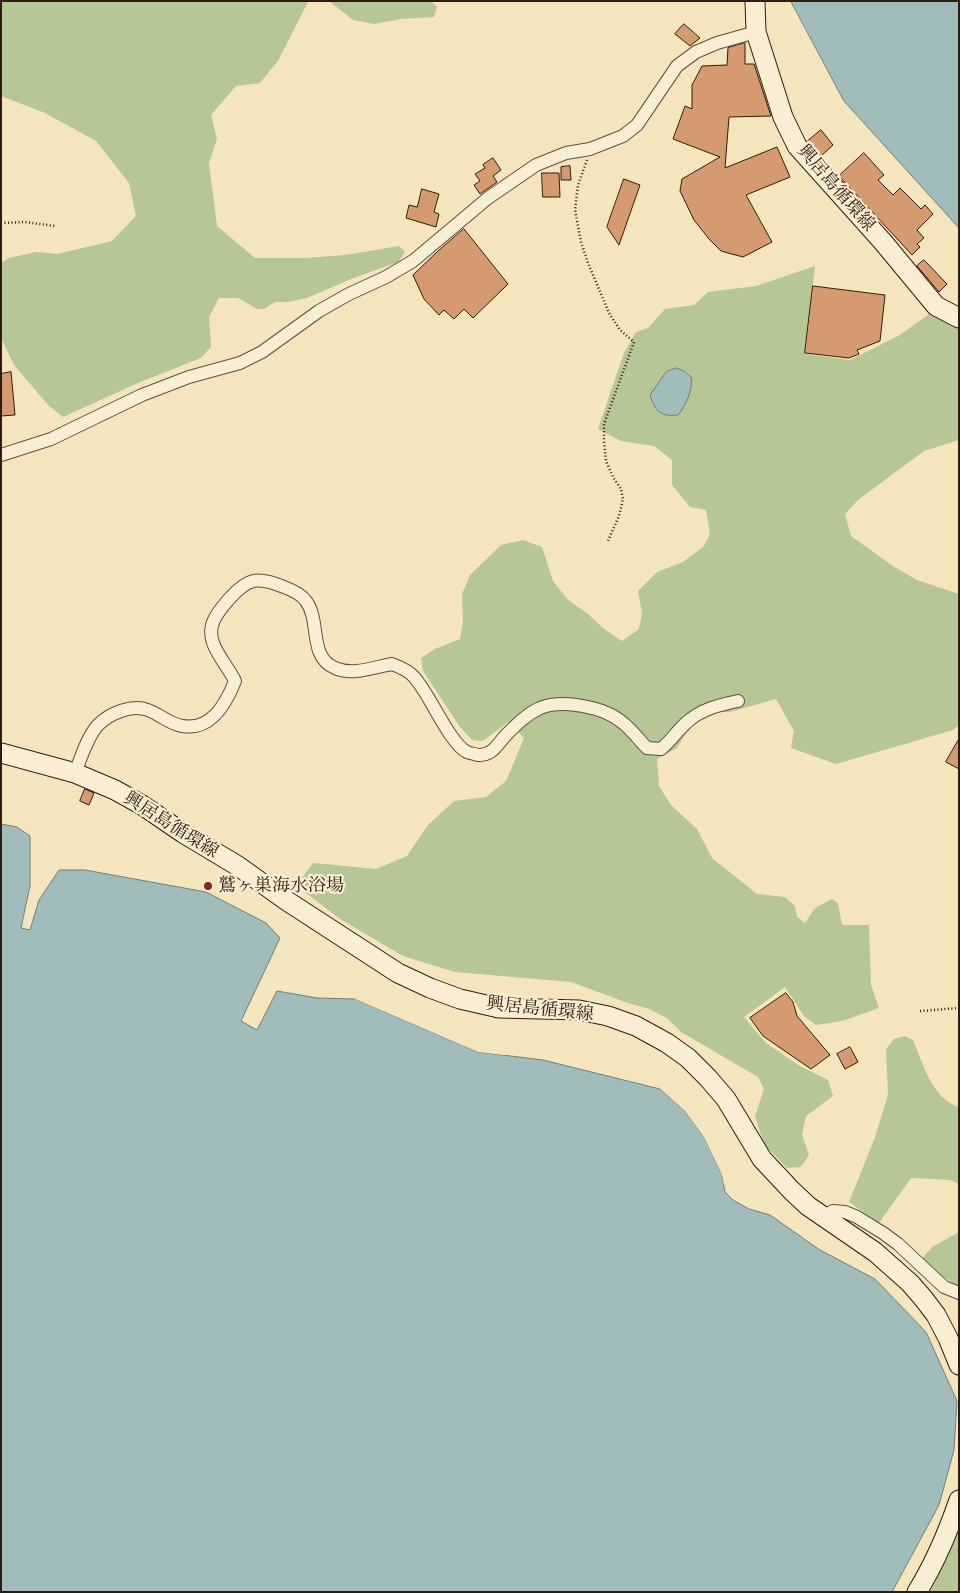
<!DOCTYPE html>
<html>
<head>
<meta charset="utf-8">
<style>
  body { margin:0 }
  #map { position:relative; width:960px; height:1593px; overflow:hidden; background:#f5e5bd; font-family:"Libre Caslon Text",serif }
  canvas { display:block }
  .frame { position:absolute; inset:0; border:2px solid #301b10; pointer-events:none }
</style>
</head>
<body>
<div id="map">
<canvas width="960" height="1593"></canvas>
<div class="frame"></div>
</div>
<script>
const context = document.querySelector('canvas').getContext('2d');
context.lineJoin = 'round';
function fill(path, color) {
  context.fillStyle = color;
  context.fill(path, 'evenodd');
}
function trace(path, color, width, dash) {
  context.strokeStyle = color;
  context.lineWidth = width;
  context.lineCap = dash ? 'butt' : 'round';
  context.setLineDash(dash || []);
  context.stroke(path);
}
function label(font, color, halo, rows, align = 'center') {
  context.font = font + ' "Libre Caslon Text","Noto Serif JP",serif';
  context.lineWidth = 4.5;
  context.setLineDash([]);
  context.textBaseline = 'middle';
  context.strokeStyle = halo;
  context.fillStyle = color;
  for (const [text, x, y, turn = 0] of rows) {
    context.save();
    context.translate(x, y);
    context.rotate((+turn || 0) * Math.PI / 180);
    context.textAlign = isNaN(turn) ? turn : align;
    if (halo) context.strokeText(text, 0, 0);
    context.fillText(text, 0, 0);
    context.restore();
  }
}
fill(new Path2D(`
  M1,1H312L308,2L278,61L260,83L236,86L211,115L217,139L209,163L217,226L255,258H305L345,255L399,246L405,252L398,262L351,279L307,298L288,302H275L264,309H257L238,298H219L209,317L211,347L201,358L138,383L63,417L49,406L14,365L1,338V263L9,258L36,252L57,254L112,241L136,216L129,183L96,141L45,113L1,96Z
  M329,1H431L437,7L434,17L401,19L374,24L353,20Z
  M815,266L805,354L850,360L900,335L929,314L959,326V440L924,451L858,500L845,514L851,536L893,566L917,580L959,594V725L953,730L836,764L791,748L794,731L776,699L730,712H718L697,721L684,736L677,748L657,759L659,786L671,805L697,829L712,858L757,894L785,897L795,906L797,917L805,923L815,908L832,899L838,903L842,925H869L871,985L879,1008L842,1021L816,1025L804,1016L785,987L744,1017L766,1043L800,1066L828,1080L833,1096L806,1116L802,1135L809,1155L801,1167L787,1168L764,1144L755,1116L764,1089L758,1077L681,1032L667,1018L649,1009L628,1003L571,982L455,972L403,956L340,919L306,893L302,878L313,863L376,869L407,856L428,825L454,801L486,797L506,781L524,738L508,722L483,741L472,740L460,727L423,671L421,658L435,649L460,639L463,621L462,594L470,575L501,545L523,540L542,547L553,581L568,600L588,614L604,629L622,641L639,629L642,613L638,591L657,572L683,562L704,546L710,534L706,510L690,507L672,485V460L654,446L621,441L598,429L624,353L636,332L648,328L665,309L694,305L708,292L756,286Z
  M905,1036L913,1040C923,1063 932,1099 959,1107V1184L950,1180L911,1178L879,1223L849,1202L874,1140L888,1095L886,1049L894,1039Z
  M959,1232V1286L943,1277L922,1259L932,1247Z
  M959,1522V1592H930L947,1556Z`), '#b6c695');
const water = new Path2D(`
  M791,1H959V228L844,101Z
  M676,368L684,371L692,378C691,393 687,404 678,415C660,417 655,411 650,395L666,372Z
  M1,824L17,827L30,836V886L21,928L30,930L39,900L59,870H85L206,892L266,923L280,938L241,1021L257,1030L277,991L317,998L355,999L478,1052L543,1060L660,1089L685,1111L704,1137L722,1175L725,1192L733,1200L749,1209L770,1215L820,1250L875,1279L926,1332L957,1401L954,1450L939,1505L892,1592H1Z`);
fill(water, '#a0bdbb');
trace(water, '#737c77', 1);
fill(new Path2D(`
  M353,997L479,1049L509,1053L504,1055L478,1052L355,999Z
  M656,1085L661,1087L687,1110L706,1135L725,1175L726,1184L724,1185L722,1175L704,1137L685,1111Z`), '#f5e5bd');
const building = new Path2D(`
  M684,24L700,38L690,46L675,34Z
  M745,43V64H754L771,116L729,117L725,168L777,147L790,177L746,195L772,242L743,257L721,251L709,239L694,220L680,191L682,179L720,157L673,139L685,106L692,109V85L702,66L727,65L728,48Z
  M821,130L833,145L821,156L808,141Z
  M864,153L884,175L878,180L893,195L900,188L921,209L925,205L933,214L917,230L924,238L917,244L920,247L912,255L839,176Z
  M493,158L501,170L493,176L497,182L480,194L474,185L480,181L475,174L485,168L483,165Z
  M570,166L571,180H561V167Z
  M542,173H559L560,197H543Z
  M624,179L640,185L619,245L607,227Z
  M422,189L439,194L434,212L439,214L436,227L406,218L409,205L417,207Z
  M464,229L508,284L473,318L464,309L454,319L444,310L439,315L424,299L413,275L438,251Z
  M924,260L947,284L939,292L917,266Z
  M813,286L885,295L880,341L857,350L859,354L849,358L805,353Z
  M11,372L15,415L1,416V374Z
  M959,739V769L946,762Z
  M85,789L94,793L89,805L80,801Z
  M786,993L793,1002L797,1016L830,1055L811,1069L763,1036L750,1018Z
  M850,1047L858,1062L845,1069L837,1054Z`);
fill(building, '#d59a6f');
trace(building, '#301b10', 1);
const street = new Path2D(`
  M1,455L51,439L142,395L189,377L240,363L262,352L319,311L349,294L386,277L413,261L488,198L536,165L566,153L590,149L623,136L637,125L677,66L696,52L717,43L756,32
  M75,773C81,758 87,737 98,725C110,713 132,704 148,710C159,714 170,724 182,726C211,731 226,704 235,681C226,662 203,642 214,620C218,611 224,605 230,598C248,578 258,576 284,587C292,590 301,594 306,601C321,621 308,657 335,668C353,676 374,667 392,664C400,667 409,671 414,677C430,694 449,743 467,752C469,753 475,754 478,755C493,756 498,743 507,734C517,724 527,714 540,708C563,699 605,707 623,723C632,730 639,740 647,748L661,749C671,741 677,731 686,723C701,709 719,705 738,701
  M823,1217L833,1211L845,1212L857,1217L883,1233L898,1244L944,1287L959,1293`);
const secondary = new Path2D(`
  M755,1L756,32L783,117L797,146L883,242L936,306L959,318
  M1,753L75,773L115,790L142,805L183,833L238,866L287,901L398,973L430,988L460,999L499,1008L579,1010L608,1016L636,1026L667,1043L688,1058L708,1078L726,1099L762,1159L792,1191L808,1206L875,1252L910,1283L923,1298L936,1315L948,1338L959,1365
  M917,1592C935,1563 948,1532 959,1500`);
trace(street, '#614e3b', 14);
trace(secondary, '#301b10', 21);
trace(new Path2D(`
  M587,160L578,185L575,210L581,242L588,263L609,313L620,330L634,342L604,424V441L606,461L613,477L621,489L623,499L619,516L607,543
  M1,223L25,222L55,226
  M920,1011L959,1008`), '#301b10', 2.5, [1, 2.5]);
trace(street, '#f8eed4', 12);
trace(secondary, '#f8eed4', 19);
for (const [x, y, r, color] of [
  [208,886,5,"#8f2418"]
]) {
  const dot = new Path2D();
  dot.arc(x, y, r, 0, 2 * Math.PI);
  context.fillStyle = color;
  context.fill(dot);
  trace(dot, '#f8eed4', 2);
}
label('18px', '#301b10', '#f8eed4', [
  ["興居島循環線",836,188,49],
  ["興居島循環線",171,825,32],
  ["興居島循環線",540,1009,6]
]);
label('18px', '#301b10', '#f8eed4', [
  ["鷲ヶ巣海水浴場",218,886]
], 'left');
</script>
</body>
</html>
